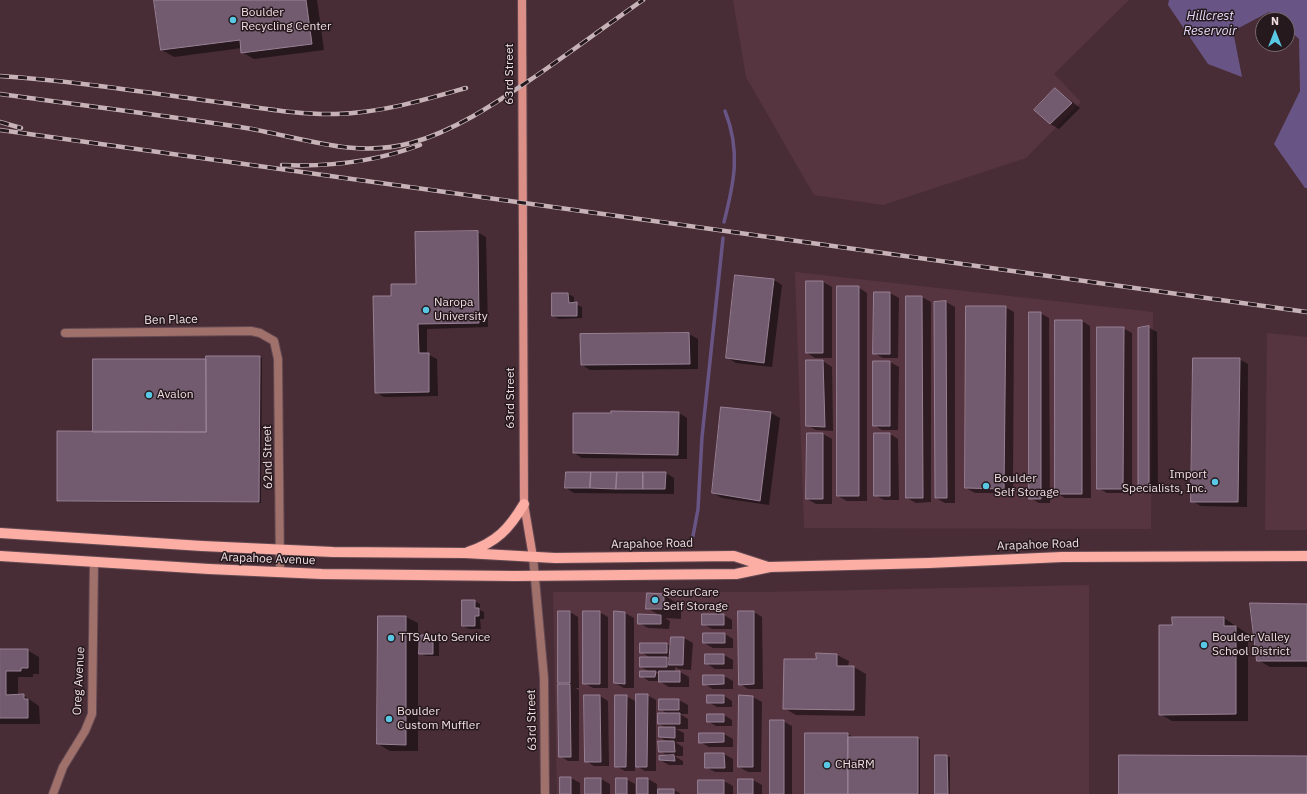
<!DOCTYPE html>
<html>
<head>
<meta charset="utf-8">
<style>
  body { margin:0 }
  #map { position:relative; width:1307px; height:794px; overflow:hidden; background:#482d36; font-family:"IBM Plex Sans",sans-serif }
  canvas { display:block }
  .north { position:absolute; left:1255px; top:12px; width:40px; height:40px; box-sizing:border-box; background:#26191d; border:1px solid #77686c; border-radius:50%; rotate:0deg; font-size:11px; font-weight:700; line-height:16px; text-align:center; color:#f0dee3 }
  .north::after { content:''; display:block; margin:auto; width:14px; height:18px; background:#59c8e5; clip-path:polygon(50% 0,100% 100%,50% 72%,0 100%) }
</style>
</head>
<body>
<div id="map">
<canvas width="1307" height="794"></canvas>
<div class="north">N</div>
</div>
<script>
const context = document.querySelector('canvas').getContext('2d');
context.lineJoin = 'round';
function fill(path, color) {
  context.fillStyle = color;
  context.fill(path, 'evenodd');
}
function trace(path, color, width, dash) {
  context.strokeStyle = color;
  context.lineWidth = width;
  context.lineCap = dash ? 'butt' : 'round';
  context.setLineDash(dash || []);
  context.stroke(path);
}
function label(font, color, halo, rows, align = 'center') {
  context.font = font + ' "IBM Plex Sans",sans-serif';
  context.lineWidth = 3;
  context.setLineDash([]);
  context.textBaseline = 'middle';
  context.strokeStyle = halo;
  context.fillStyle = color;
  for (const [text, x, y, turn = 0] of rows) {
    context.save();
    context.translate(x, y);
    context.rotate((+turn || 0) * Math.PI / 180);
    context.textAlign = isNaN(turn) ? turn : align;
    if (halo) context.strokeText(text, 0, 0);
    context.fillText(text, 0, 0);
    context.restore();
  }
}
fill(new Path2D(`
  M733,0H1129L1054,74L1081,102L1026,158L883,205L814,195L746,77Z
  M795,272L1153,312L1151,529L804,528Z
  M1267,333L1307,337V530H1265Z
  M1089,585V794H557L553,592H765Z`), '#573540');
fill(new Path2D(`
  M1169,0H1307V188H1305L1274,144L1300,91L1299,39L1287,28V20H1279L1269,12L1233,31L1242,77L1208,64L1168,5Z`), '#685585');
fill(new Path2D(`
  M155,0H317L324,50L254,59L242,52V48L174,57L162,50Z
  M1056,89L1080,108L1059,129L1050,124Z
  M477,232L486,237L488,327L427,329V354L437,359L438,396L384,397L376,392L417,285Z
  M774,280L782,285L772,367L736,363L727,357Z
  M807,282H823L832,287V358H815L807,353Z
  M858,287L867,293V501H847L838,496Z
  M890,293L899,298L898,358H883L874,353Z
  M553,294H568L574,297V304L582,307V318L559,319L553,316Z
  M922,297L931,302V502L916,503L907,498Z
  M946,302L955,307V503H945L936,498Z
  M1005,307L1014,312L1013,493H975L966,488Z
  M1040,313L1049,318L1050,503H1039L1030,498Z
  M1082,321L1090,326L1091,498H1065L1056,493Z
  M1148,327L1157,332L1158,492L1148,493L1139,488Z
  M1123,328L1132,333V493H1107L1098,488Z
  M689,334L698,339V369L590,370L582,365L581,335Z
  M260,357L262,358L261,503L60,502L58,501L94,433L206,360Z
  M1239,359L1248,364L1247,507L1201,506L1192,501Z
  M823,361L832,367L833,431L816,430L807,425Z
  M890,362L899,367L898,430H882L874,425Z
  M722,408L771,413L780,418L769,505L722,498L713,493Z
  M679,413L687,418V459L582,458L574,453Z
  M808,434H823L832,439V504H816L807,499Z
  M890,434L898,439L899,500H884L875,495Z
  M666,473L674,478V494L574,493L566,488Z
  M663,595L681,605V619L665,618L670,621L669,629L648,628L639,623L661,616L647,608Z
  M474,601L480,604V610L484,612V619H480L481,629H469L463,626Z
  M1307,605V667H1270L1258,660Z
  M570,612L578,617L579,688H575L579,690V761H568L560,756L563,685L559,683Z
  M599,612L608,617V688H593L584,683Z
  M615,612L625,613L634,618V688H624L615,683Z
  M754,612L762,617L763,689H748L740,684Z
  M724,615L732,620V629H712L703,624Z
  M379,617H406L418,623V751H390L378,744Z
  M1173,618H1224L1248,634V721H1172L1160,714Z
  M725,634L733,639V648H713L704,643Z
  M421,636H433L439,639V656H426L420,653Z
  M672,638H684L693,643L691,670L679,669L675,667V672H680L689,677V687H669L659,681H649L641,676L650,672L641,667L651,658L641,652L667,644L671,646ZM665,657H671V660ZM654,672H660V675Z
  M0,650H27L39,657V674H33V677H18V695H23L39,706L40,724H0Z
  M706,655H724L733,660V669H715L706,663Z
  M837,655L849,661L848,667H854L866,674L865,716L796,715L784,708L816,660Z
  M724,676L733,681V689H713L704,684Z
  M647,695L656,700V771H645L635,765V771H625L616,766L626,696L637,702Z
  M600,696L608,701L609,766H594L586,761Z
  M724,696L732,701V707H717L708,702Z
  M740,696L753,697L762,702L761,772H748L739,767Z
  M679,700L688,705V714H680L688,719V729H676L684,733V742H675L683,747V756H674L683,761V765H669L660,760L668,756L660,751L668,742L660,737L667,728L659,724L668,714L660,709Z
  M724,715L732,720V726H716L708,721Z
  M783,721L792,726V794H771Z
  M724,734L733,739V747H709L700,742Z
  M848,734L855,738L920,739V794H806Z
  M706,754H724L733,759V772H715L706,767Z
  M936,756L950,757V794H936Z
  M571,778L580,783V794H561Z
  M586,779H601L610,784V794H586Z
  M626,779L635,784V794H617Z
  M648,779L657,784V794H638Z
  M753,780L762,785V794H739Z
  M724,781L733,786V794H699Z
  M674,790L681,794H659Z`), '#0007');
trace(new Path2D(`
  M724,222C734,183 741,151 725,111
  M693,536L698,509L702,437L723,238`), '#685585', 3.5);
const building = new Path2D(`
  M154,0H306L312,44L241,53L240,40L161,50Z
  M1055,88L1072,103L1050,124L1034,110Z
  M478,231L479,323L418,324L419,353H429V392L375,393L373,296H391V284H416L415,232Z
  M735,275L774,279L764,363L726,358Z
  M806,281H823V353H806Z
  M837,286H859V496H837Z
  M874,292H890V354H873Z
  M552,293H568L569,303L577,302V316H552Z
  M906,296H922L923,498H906Z
  M946,301L947,498H935L934,302Z
  M966,306H1006L1004,489L965,488Z
  M1029,312H1041V499H1029Z
  M1055,320H1082V494H1055Z
  M1149,326V488H1138V328Z
  M1097,327H1124L1123,489H1097Z
  M689,333L690,364L581,365L580,334Z
  M206,356H260L259,502L57,501V431L206,432Z
  M1193,358H1240L1238,502H1191Z
  M93,359H206V432H93Z
  M806,360H823L825,427L806,426Z
  M873,361H890V426H873Z
  M721,407L771,412L760,501L712,493Z
  M611,411L679,412L678,455L573,453V413H611Z
  M807,433H823V499H806Z
  M874,433H890V496H874Z
  M566,472H591L590,488H565Z
  M591,472H617L616,489L590,488Z
  M617,472H643V489H616Z
  M643,472H666L665,489H643Z
  M647,593L664,594V609H646Z
  M462,600H475V608H479V616H475V626H462Z
  M1250,603L1307,604V661H1257Z
  M558,611H570V683H558Z
  M583,611H600V684H583Z
  M614,611L625,612V684L614,683Z
  M738,611H754V684L739,685Z
  M638,614L661,615V624H638Z
  M702,614H724V625H702Z
  M378,616H406V745L377,744Z
  M1172,617H1224V626H1236V714L1159,715V625H1172Z
  M703,633H725V643H703Z
  M420,635H433V654H419Z
  M671,637H684L683,665H669Z
  M640,643H667V653H640Z
  M0,649H28V668H21V671H6V695L24,694V699H28V718H0Z
  M816,653L837,654V666H854V710L783,709L784,659H816Z
  M705,654H724V664H705Z
  M640,657H667V667H640Z
  M640,671H656L655,677H640Z
  M659,671H680V682H659Z
  M703,675H724V684L703,685Z
  M558,684H570L571,757H559Z
  M636,694H648L647,767H636Z
  M584,695H600L601,762H585Z
  M615,695H627L626,767H615Z
  M707,695H724V703H707Z
  M739,695L753,696V767H738Z
  M659,699H679V710H659Z
  M658,713H680V724H658Z
  M707,714H724V722H707Z
  M770,720H784V794H770Z
  M659,727H675V738L659,737Z
  M699,733H724V742L699,743Z
  M805,733H848V794H805Z
  M848,737H918V794H848Z
  M658,741H674L675,752H659Z
  M705,753H724L725,768H705Z
  M674,755L675,761L659,760V756Z
  M935,755H947L948,794H935Z
  M1119,755L1307,756V794H1119Z
  M560,777H571V794H560Z
  M585,778H601V794H585Z
  M616,778H627V794H616Z
  M637,778H648V794H637Z
  M738,779H753V794H738Z
  M698,780H724V794H698Z
  M658,789H674V794H658Z`);
fill(building, '#725b6f');
trace(building, '#988095', 1);
const street = new Path2D(`
  M65,333L251,331L260,333L274,341L278,359L280,573
  M533,557L544,678L545,794
  M53,794L63,767L85,731L92,714L94,561`);
const secondary = new Path2D(`
  M522,0L524,504L533,557`);
const primary = new Path2D(`
  M0,533L202,546L333,552L465,553L555,558L734,556L768,567
  M468,552C497,542 509,529 524,504
  M0,556L209,569L322,574L514,576L736,574L770,567L929,563L1062,557L1307,556`);
trace(street, '#634952', 10);
trace(secondary, '#634952', 10);
trace(primary, '#634952', 12);
trace(street, '#a0706a', 8);
trace(secondary, '#db8f86', 8);
trace(primary, '#fcaea4', 10);
const rail = new Path2D(`
  M0,76C76,81 150,93 225,103C262,108 299,115 336,114C381,113 424,100 466,88
  M0,94C80,105 160,115 240,127C299,136 351,159 411,143C457,130 497,102 536,76C572,51 607,25 643,0
  M0,122L21,128
  M0,130L1307,312
  M282,165C330,167 375,162 420,145`);
trace(rail, '#c7b2b8', 4.5);
trace(rail, '#26191d', 3, [9]);
for (const [x, y, r, color] of [
  [233,20,4,"#59c8e5"],
  [426,310,4,"#59c8e5"],
  [149,395,4,"#59c8e5"],
  [1215,482,4,"#59c8e5"],
  [986,486,4,"#59c8e5"],
  [655,600,4,"#59c8e5"],
  [391,638,4,"#59c8e5"],
  [1204,645,4,"#59c8e5"],
  [389,719,4,"#59c8e5"],
  [827,765,4,"#59c8e5"]
]) {
  const dot = new Path2D();
  dot.arc(x, y, r, 0, 2 * Math.PI);
  context.fillStyle = color;
  context.fill(dot);
  trace(dot, '#26191d', 1.5);
}
label('12px', '#f0dee3', '#26191d', [
  ["Boulder",241,13],
  ["Recycling Center",241,27],
  ["Naropa",434,303],
  ["University",434,317],
  ["Avalon",157,395],
  ["Import",1207,475,"right"],
  ["Specialists, Inc.",1207,489,"right"],
  ["Boulder",994,479],
  ["Self Storage",994,493],
  ["SecurCare",663,593],
  ["Self Storage",663,607],
  ["TTS Auto Service",399,638],
  ["Boulder Valley",1212,638],
  ["School District",1212,652],
  ["Boulder",397,712],
  ["Custom Muffler",397,726],
  ["CHaRM",835,765]
], 'left');
label('12px', '#f0dee3', '#26191d', [
  ["63rd Street",510,74,-90],
  ["Ben Place",171,320,-1],
  ["63rd Street",511,398,-90],
  ["62nd Street",268,457,-91],
  ["Arapahoe Road",652,544,-1],
  ["Arapahoe Road",1038,545,-2],
  ["Arapahoe Avenue",268,559,2],
  ["Oreg Avenue",79,681,-87],
  ["63rd Street",532,720,-91]
]);
label('italic 13px', '#e3d8f7', '#26191d', [
  ["Hillcrest",1210,16],
  ["Reservoir",1210,31]
]);
</script>
</body>
</html>
